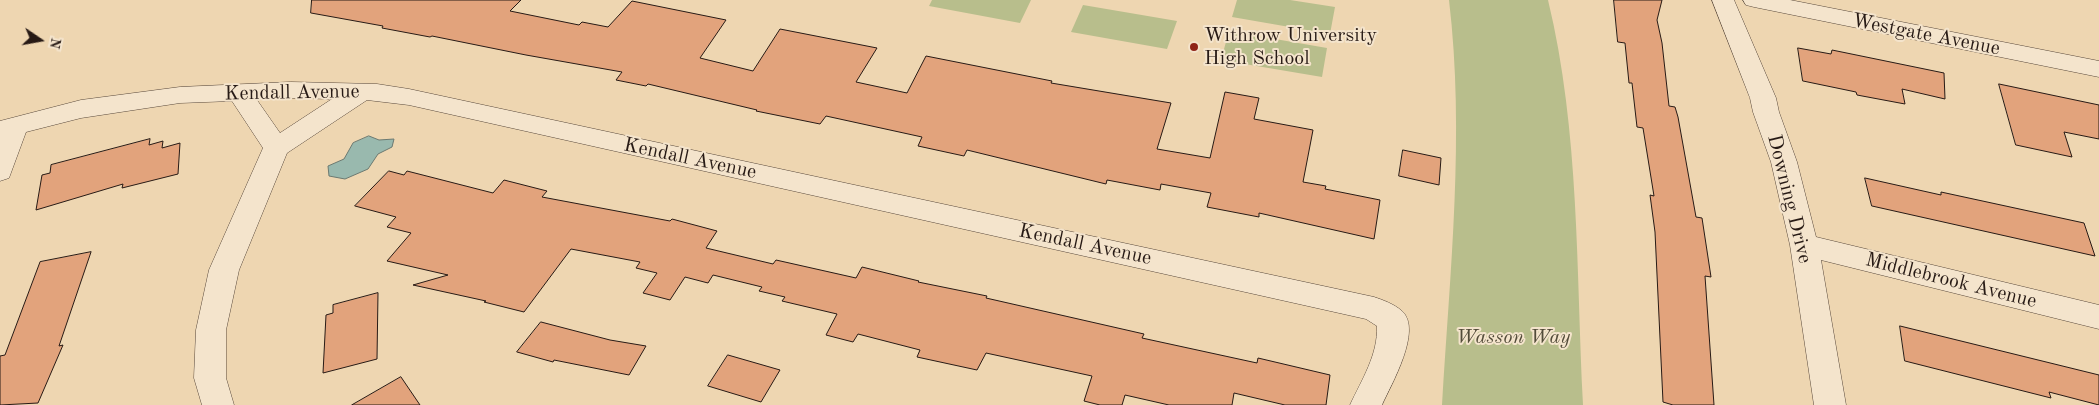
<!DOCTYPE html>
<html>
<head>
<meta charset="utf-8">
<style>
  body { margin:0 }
  #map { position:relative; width:2099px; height:405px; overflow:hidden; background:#eed6b1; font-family:"Old Standard TT",serif }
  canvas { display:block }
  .north { position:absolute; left:15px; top:15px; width:50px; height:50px; -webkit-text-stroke:4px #f4e4cc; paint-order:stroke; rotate:102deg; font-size:14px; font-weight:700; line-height:20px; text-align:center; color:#271a15 }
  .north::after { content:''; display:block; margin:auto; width:18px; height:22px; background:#271a15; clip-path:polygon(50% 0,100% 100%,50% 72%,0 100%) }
</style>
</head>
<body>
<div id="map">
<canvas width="2099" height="405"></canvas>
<div class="north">N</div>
</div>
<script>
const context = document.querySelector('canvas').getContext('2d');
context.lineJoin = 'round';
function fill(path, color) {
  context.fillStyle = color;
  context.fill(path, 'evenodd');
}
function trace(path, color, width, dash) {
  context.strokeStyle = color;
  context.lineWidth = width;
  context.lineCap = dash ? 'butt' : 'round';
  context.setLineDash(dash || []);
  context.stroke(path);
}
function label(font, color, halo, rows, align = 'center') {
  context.font = font + ' "Old Standard TT",serif';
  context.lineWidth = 4;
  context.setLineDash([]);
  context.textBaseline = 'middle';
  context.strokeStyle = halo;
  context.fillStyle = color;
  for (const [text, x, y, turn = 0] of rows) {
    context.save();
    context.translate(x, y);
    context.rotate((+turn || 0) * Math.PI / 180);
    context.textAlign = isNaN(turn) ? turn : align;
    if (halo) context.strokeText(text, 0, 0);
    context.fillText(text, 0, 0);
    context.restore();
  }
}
fill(new Path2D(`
  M932,0H1031L1020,23L929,6Z
  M1237,0H1290L1335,7L1330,34L1232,17Z
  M1449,0H1548C1580,132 1576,271 1583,405H1442C1450,271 1465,134 1449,0Z
  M1083,5L1177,21L1167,49L1071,32Z
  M1229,31L1327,48L1322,77L1221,60Z`), '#b8be8c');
const water = new Path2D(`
  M369,136L379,140L394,139L392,147L378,154L368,169L345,179L329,176L328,166L344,159L353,143Z`);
fill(water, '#99b9ae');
trace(water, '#6b7971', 1);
const building = new Path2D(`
  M312,0H521L510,11L579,25L582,22L608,27L632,1L726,20L700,58L753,71L780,29L877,48L856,82L907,93L926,56L1052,81L1051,83L1171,103L1157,149L1210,158L1225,92L1259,98L1254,119L1313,130L1303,182L1326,186L1325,189L1380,200L1374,239L1259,213V217L1207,207L1211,193L1161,184L1160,190L1107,180L1106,184L967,150L964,156L918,146L922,137L826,116L820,124L756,111L757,110L648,84L646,86L616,80L622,72L526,55L432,36L430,37L382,28L383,26L311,13Z
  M1614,0H1662L1657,20L1662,43L1669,106L1675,107L1678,117L1696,217L1702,218L1711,277L1705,276L1714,405H1673L1663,402L1655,232L1650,195L1654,196L1643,128L1637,127L1632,83H1629L1625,43L1618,42Z
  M1798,48L1831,54L1832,50L1944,73L1945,99L1902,89L1905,104L1857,95L1856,92L1803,81Z
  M1999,84L2099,105V139L2064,132L2072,157L2016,145Z
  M150,139L149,145L163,141L162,148L180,143L178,174L122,188L123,184L36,210L42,175L50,173L51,165Z
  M1403,150L1441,158L1439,185L1399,176Z
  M389,171L404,175L407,171L493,193L504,180L547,191L542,197L670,221L672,219L717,231L706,248L773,264L776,260L856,278L862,267L919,281L918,282L987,296L986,298L1144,334L1142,338L1257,363L1258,358L1330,375L1326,405H1285L1234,393L1232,405H1169L1125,395L1122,405H1100L1084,401L1092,376L986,353L977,370L917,357L920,350L858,334L853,342L826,335L837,314L782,301L785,297L759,291L762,287L713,275L708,283L685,277L670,300L643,293L657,273L636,268L640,262L571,249L524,312L484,302L486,301L413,285L448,275L387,261L411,233L387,227L396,217L355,206Z
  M1865,178L1941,195V192L2084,223L2095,256L1872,206Z
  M91,252L59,346L63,345L38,403L0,405V356L5,355L40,262Z
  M378,293L377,359L323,373L326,315L333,313V305Z
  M541,322L610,340L646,346L629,375L554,360L553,362L517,352Z
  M1900,326L2099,375V405L2049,392L2051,398L1905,361Z
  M728,355L780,370L761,402L708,386Z
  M401,377L420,405H352Z`);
fill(building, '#e2a37c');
trace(building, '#271a15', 1);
const minor = new Path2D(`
  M1712,0H1734L1776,98L1779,112L1797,162L1816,237L2099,305V329L1821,260L1846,405H1814L1790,245L1771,162L1753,112L1750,98Z
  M1743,0H1790L2099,61V77L1754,7L1746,5Z
  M291,82L377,84L409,89L1374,297C1383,300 1394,304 1402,311C1423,330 1391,385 1382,405H1350C1362,379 1378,355 1377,326L1366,319L409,105L367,100L287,153L239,270L226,330V378L234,405H202L194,378L196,330L209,270L263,148L232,101L180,103L81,118L26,132L9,178L0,181V121L81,100L180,87ZM291,98L332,99L280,133L257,100Z`);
trace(minor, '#59493c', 1);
fill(minor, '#f4e4cc');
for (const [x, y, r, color] of [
  [1194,47,5,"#8f2418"]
]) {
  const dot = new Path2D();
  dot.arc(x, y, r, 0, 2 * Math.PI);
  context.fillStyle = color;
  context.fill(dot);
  trace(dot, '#f4e4cc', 2);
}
label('20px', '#271a15', '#f4e4cc', [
  ["Westgate Avenue",1926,35,11],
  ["Kendall Avenue",292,93,-1],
  ["Kendall Avenue",690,159,12],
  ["Downing Drive",1789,199,76],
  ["Kendall Avenue",1085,245,12],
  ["Middlebrook Avenue",1951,281,14]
]);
label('20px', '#271a15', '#f4e4cc', [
  ["Withrow University",1204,36],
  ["High School",1204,59]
], 'left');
label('italic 20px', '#524b39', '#f4e4cc', [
  ["Wasson Way",1513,338]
]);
</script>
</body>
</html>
